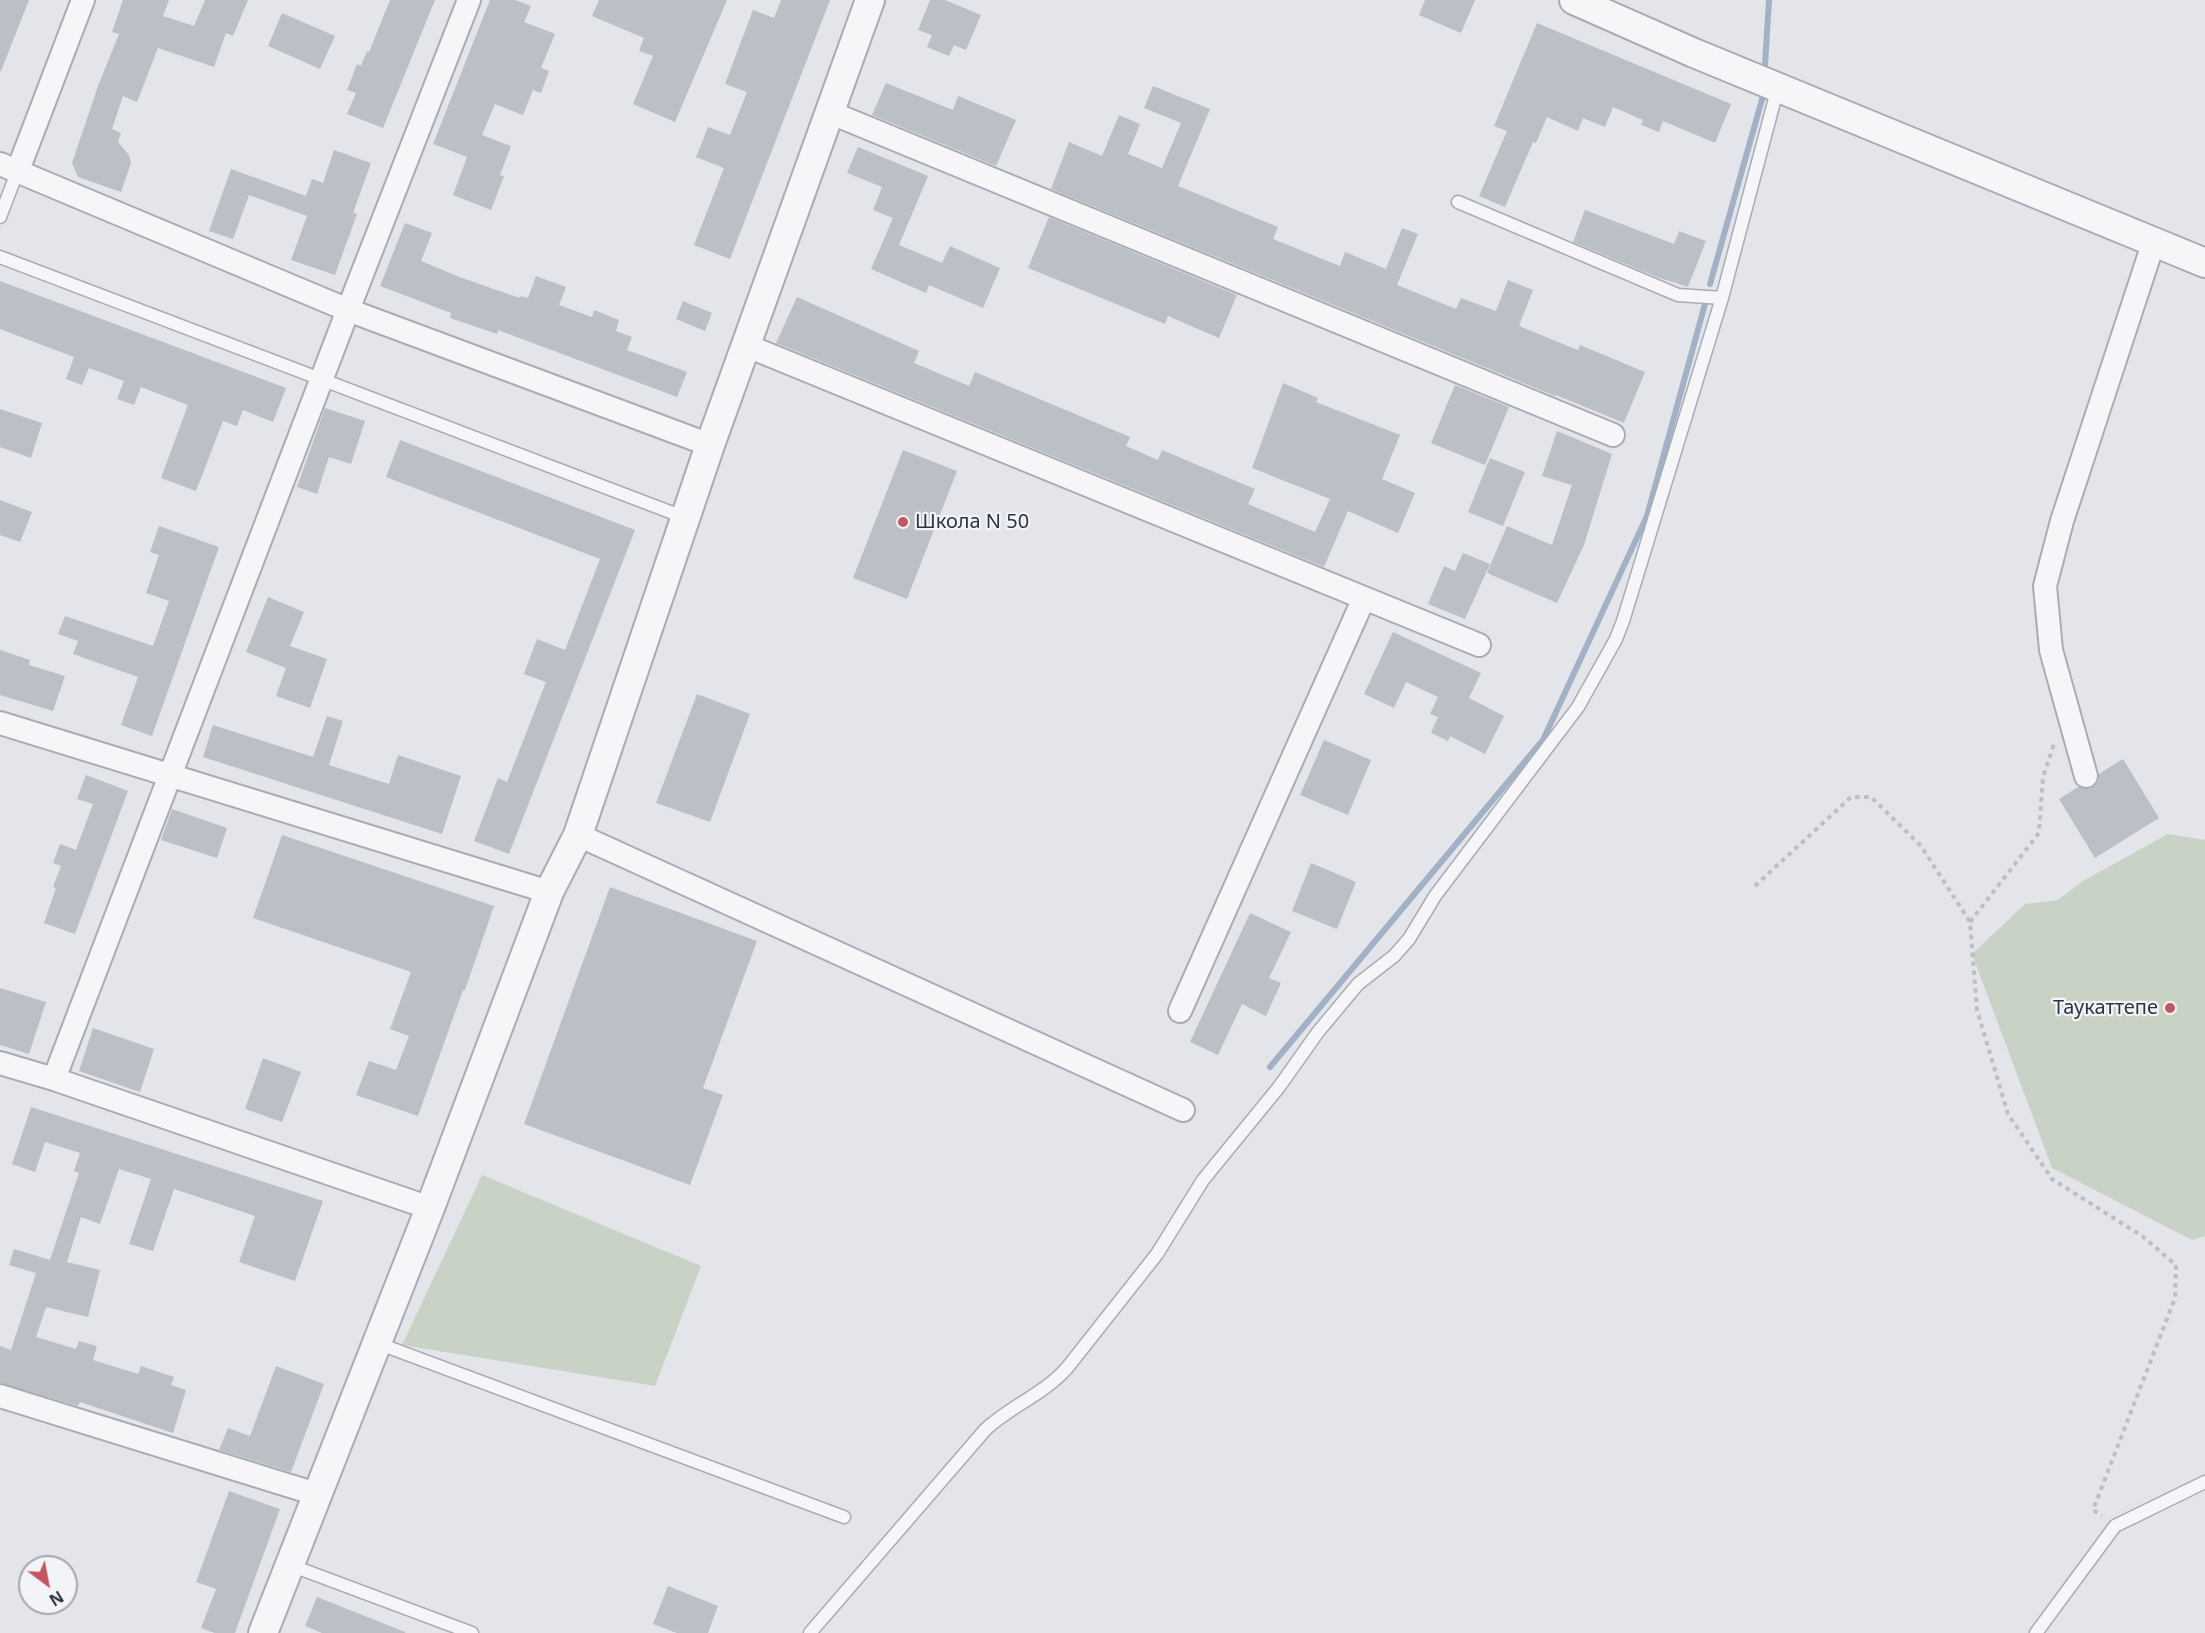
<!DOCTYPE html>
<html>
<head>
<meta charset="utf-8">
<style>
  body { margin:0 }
  #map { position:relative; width:2205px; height:1633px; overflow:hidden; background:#e3e5ea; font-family:"Noto Sans",sans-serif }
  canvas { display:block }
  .north { position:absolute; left:18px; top:1555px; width:60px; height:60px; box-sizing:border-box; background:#f3f4f7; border:2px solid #a4a7ae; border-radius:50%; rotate:148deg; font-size:16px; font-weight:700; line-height:24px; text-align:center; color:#2d3340 }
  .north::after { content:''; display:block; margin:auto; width:21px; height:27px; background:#c05761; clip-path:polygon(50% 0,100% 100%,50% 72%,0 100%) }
</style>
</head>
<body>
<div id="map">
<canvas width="2205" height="1633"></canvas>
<div class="north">N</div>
</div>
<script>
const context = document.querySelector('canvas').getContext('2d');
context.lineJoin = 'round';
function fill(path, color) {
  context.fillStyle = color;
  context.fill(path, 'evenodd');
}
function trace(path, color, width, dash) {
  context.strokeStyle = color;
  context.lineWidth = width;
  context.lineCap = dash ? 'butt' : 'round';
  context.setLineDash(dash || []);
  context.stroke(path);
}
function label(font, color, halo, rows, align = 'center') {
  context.font = font + ' "Noto Sans",sans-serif';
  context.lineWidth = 4.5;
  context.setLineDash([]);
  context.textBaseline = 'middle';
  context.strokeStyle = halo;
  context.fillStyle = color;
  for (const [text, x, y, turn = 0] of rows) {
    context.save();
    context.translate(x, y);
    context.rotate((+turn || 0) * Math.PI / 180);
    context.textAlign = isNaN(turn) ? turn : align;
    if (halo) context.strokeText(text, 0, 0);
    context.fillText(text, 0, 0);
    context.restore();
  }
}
fill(new Path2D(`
  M2168,834L2205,840V1236L2192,1240L2052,1168L1972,954L2025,904L2058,900L2083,881Z
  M482,1175L701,1266L655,1386L402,1345Z`), '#c8d3c5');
trace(new Path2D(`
  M1765,65L1769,0
  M1710,284L1763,96
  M1270,1067L1543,740L1647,516L1705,304`), '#a2b1c6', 6);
fill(new Path2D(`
  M0,0H29L1,71H0Z
  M123,0H169L163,16L194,26L205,0H248L233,36L226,33L214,67L158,48L137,102L123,96L112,129L121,133L118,142L129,155L131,163L121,192L78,177L72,163L98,86L119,34L112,32Z
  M390,0H435L383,128L347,114L356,93L347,90L357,64L361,66L367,51L369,52Z
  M490,0H515L531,6L524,22L555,34L541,68L549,71L541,93L533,90L523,115L495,104L482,135L511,146L500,175L504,176L491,210L453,195L467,157L433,144Z
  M599,0H727L675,122L633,104L653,56L639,51L644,38L592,16Z
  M781,0H830L730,259L694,245L724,168L696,157L708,127L730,135L747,92L725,84L753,10L774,18Z
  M930,0H945L981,15L966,50L954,45L949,56L927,47L932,35L918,30Z
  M1425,0H1475L1461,33L1419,15Z
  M282,13L335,36L320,69L268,46Z
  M1537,23L1731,104L1715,143L1663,121L1659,132L1641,125L1643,120L1613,107L1605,127L1583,118L1578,131L1547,117L1536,143L1533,142L1505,207L1479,196L1507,131L1494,126Z
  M886,83L953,110L958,96L1016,120L996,166L872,115Z
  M1153,86L1210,109L1178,186L1278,227L1273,239L1340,266L1345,252L1386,269L1402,228L1418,234L1397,285L1456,309L1461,298L1496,311L1508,280L1533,290L1519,326L1578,350L1580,345L1645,372L1624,423L1556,395L1555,396L1051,189L1069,142L1102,156L1119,115L1140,124L1128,154L1162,168L1181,123L1144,108Z
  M858,147L928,176L899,245L942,263L950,246L1000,268L983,308L929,285L926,293L871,269L893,218L873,210L882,187L847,173Z
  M334,150L371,163L353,213L357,214L335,275L291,260L307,216L249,195L233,239L209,231L231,169L306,196L312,179L323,183Z
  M1585,210L1674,244L1679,231L1706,241L1688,287L1657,277L1573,242Z
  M1049,217L1237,295L1219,338L1168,316L1165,324L1028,268Z
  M405,223L432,233L421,261L462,278L520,298L521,296L528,298L536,276L566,287L559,305L592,317L594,310L619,320L616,331L632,337L627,350L687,372L677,397L498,330L497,334L450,318L451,313L380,286Z
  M0,281L286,388L273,422L243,410L237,426L223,421L196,491L161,478L188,405L141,387L134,405L117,399L124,381L89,368L82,385L66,379L74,357L0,329Z
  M797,297L919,351L914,363L969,386L975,372L1130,437L1126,446L1158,460L1162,450L1255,489L1248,504L1315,532L1330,499L1252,468L1283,383L1318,398L1316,402L1400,435L1382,479L1415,493L1398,533L1348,511L1324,567L776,343Z
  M683,301L712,313L705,331L676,319Z
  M1455,385L1509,407L1485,465L1431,443Z
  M325,408L365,421L351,464L329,457L317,494L297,487Z
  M0,409L42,423L31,458L0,447Z
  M1557,431L1612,454L1584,545L1557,603L1487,573L1507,526L1552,545L1572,485L1542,476Z
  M400,440L635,530L509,854L474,841L498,778L507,782L546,682L524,674L537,639L565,650L600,559L386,477Z
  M903,450L957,471L907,599L853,578Z
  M1490,458L1525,472L1503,526L1468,512Z
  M0,500L32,512L20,542L0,535Z
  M159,526L219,547L152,736L121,725L138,677L73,654L78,641L58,634L65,616L153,646L169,601L146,593L159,555L150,552Z
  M1463,553L1490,564L1465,619L1428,604L1444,566L1455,571Z
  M268,597L304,612L290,646L327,659L310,708L276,696L286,668L246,652Z
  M1393,632L1481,673L1469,698L1504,716L1485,754L1450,736L1448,741L1431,733L1438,717L1430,714L1438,697L1406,682L1394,708L1364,694Z
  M0,650L30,660L29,665L65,676L53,711L0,695Z
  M697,694L750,714L710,822L656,803Z
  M327,716L343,721L329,765L389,784L398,755L461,776L442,834L203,757L213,725L313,757Z
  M1324,740L1371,760L1348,815L1300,795Z
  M2123,759L2159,818L2095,858L2059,799L2078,787L2089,789L2095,786L2099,780V774Z
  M86,775L128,791L75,934L44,923L56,888L53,887L61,866L53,863L60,844L76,850L93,804L77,799Z
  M172,809L227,828L217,858L161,840Z
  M282,835L494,906L465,990H463L418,1116L356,1095L369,1061L396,1070L409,1036L390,1029L411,972L253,918Z
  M1311,863L1356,882L1337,929L1292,911Z
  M610,887L757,941L703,1088L723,1095L690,1185L524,1124Z
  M1250,913L1291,932L1269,978L1281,983L1266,1016L1242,1004L1218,1055L1190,1042Z
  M0,988L46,1002L29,1054L0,1045Z
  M93,1028L154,1049L140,1092L79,1071Z
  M263,1058L301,1072L282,1122L245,1109Z
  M31,1107L323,1201L295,1281L239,1262L255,1216L174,1189L153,1251L129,1244L151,1179L119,1169L100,1224L81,1217L67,1262L100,1270L88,1317L46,1307L36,1337L76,1349L79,1341L97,1346L93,1360L138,1374L141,1366L174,1377L171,1385L186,1390L173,1433L80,1402L78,1406L0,1383V1346L11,1350L36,1273L9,1265L14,1249L50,1260L79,1173L74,1171L80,1153L45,1142L35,1172L12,1164Z
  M276,1366L324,1384L291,1472L219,1450L228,1428L250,1436Z
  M229,1491L280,1509L235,1633H215L201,1628L216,1589L196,1582Z
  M668,1586L718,1606L708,1633H677L653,1624Z
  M317,1597L405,1632V1633H322L305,1626Z`), '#bbbfc6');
const service = new Path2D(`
  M1458,202L1678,295L1722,298
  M0,217L18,170
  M0,257L686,518
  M377,1343L844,1517
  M290,1565L472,1633
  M810,1633L985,1430C1010,1406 1043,1395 1067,1368L1157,1254L1203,1180L1279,1087L1318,1032L1358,984L1394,956L1409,939L1435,896L1578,707L1616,639L1623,621L1722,298L1778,87
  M2036,1633L2115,1526L2205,1482`);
const minor = new Path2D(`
  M829,112L1613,435
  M0,164L348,310L710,445
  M18,170L83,0
  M745,345L1479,645
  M0,723L549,892
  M2086,776L2051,650L2045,586L2062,521L2154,241
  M578,835L1183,1110
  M1180,1011L1364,598
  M0,1063L54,1079L430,1208
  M54,1079L348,310L469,0
  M0,1396L316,1494`);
const tertiary = new Path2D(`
  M1574,0L1694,53L2205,263
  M263,1633L430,1208L549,892L578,835L710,445L870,0`);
trace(service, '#a9acb4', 15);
trace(minor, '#a9acb4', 26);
trace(tertiary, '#a9acb4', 32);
trace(new Path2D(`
  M1755,886L1851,797H1871L1921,846L1970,922L1977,1010L2008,1114L2052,1179L2142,1236L2176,1265L2175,1298L2093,1510L2102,1516
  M1970,922L2039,833L2043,777L2054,744`), '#bebfc4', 4, [4.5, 4.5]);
trace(service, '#f6f6f8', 12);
trace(minor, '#f6f6f8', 22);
trace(tertiary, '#f6f6f8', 28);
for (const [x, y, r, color] of [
  [903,522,6,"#c05761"],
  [2170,1008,6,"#c05761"]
]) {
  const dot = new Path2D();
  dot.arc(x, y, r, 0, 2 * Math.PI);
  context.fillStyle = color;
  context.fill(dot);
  trace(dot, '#f3f4f7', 2);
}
label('20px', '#2d3340', '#f3f4f7', [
  ["Школа N 50",915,522],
  ["Таукаттепе",2158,1008,"right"]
], 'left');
</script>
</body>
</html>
